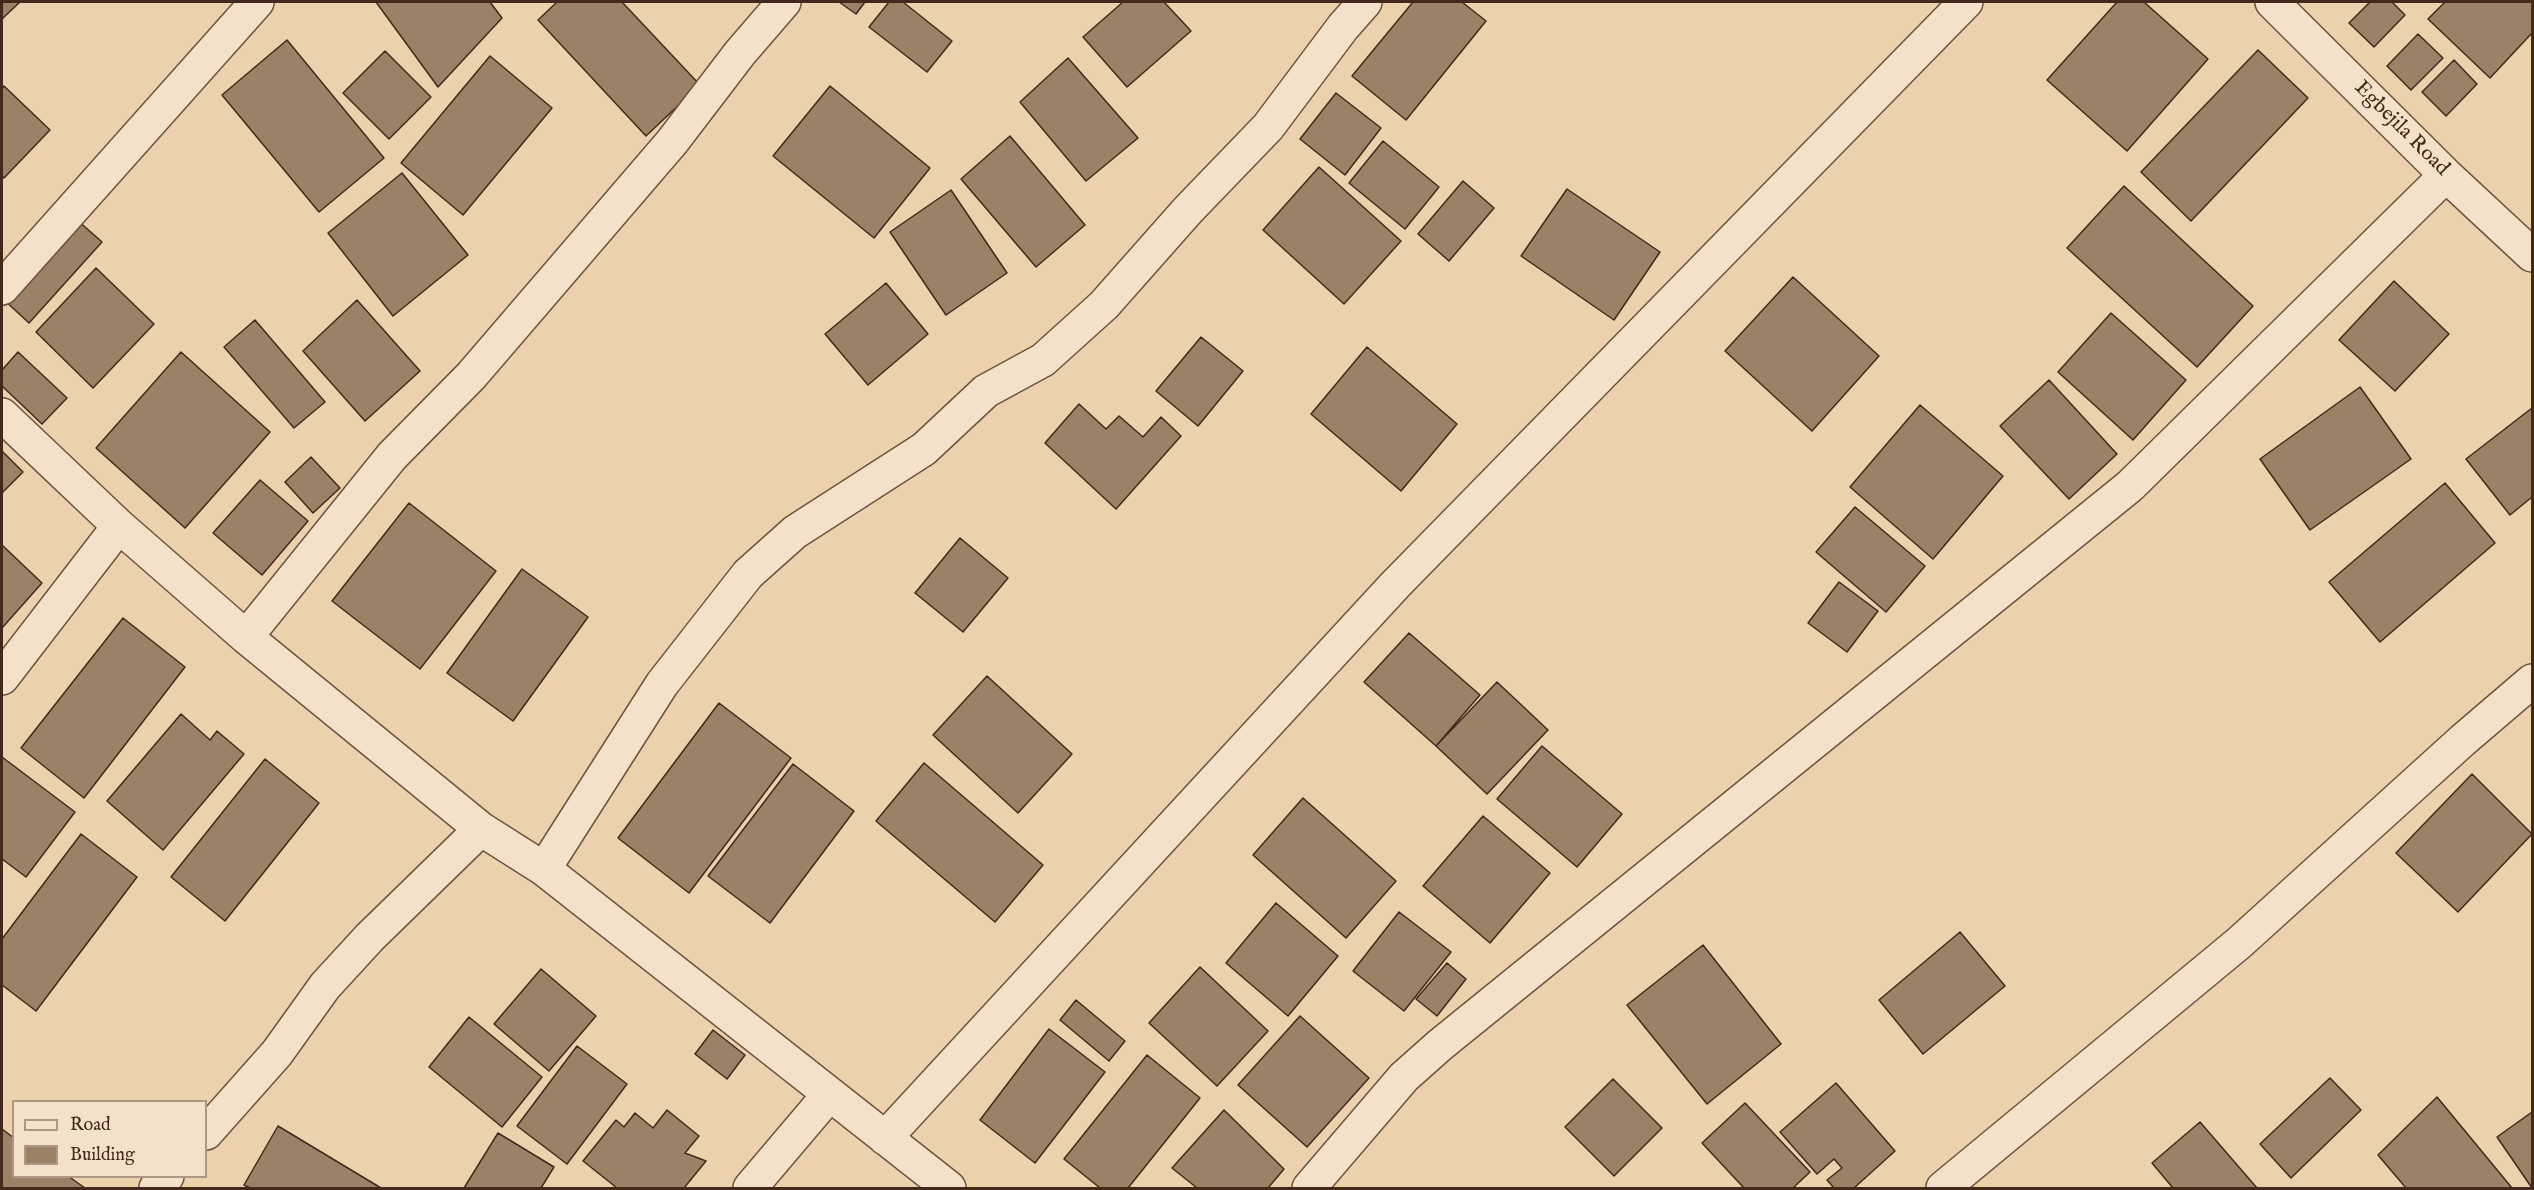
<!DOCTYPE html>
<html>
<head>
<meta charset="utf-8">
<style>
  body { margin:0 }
  #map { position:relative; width:2534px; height:1190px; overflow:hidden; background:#ecd2ac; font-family:"IM FELL English",serif }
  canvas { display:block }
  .frame { position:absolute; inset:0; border:3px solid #43291b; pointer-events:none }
  .legend { position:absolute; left:12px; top:1100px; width:195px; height:78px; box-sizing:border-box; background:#f3e2c9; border:2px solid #ad9883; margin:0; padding:8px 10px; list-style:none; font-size:18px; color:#43291b }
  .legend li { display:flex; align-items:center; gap:12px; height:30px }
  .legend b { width:30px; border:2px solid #ad9883 }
</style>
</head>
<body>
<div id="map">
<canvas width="2534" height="1190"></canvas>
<div class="frame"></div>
<ul class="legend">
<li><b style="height:8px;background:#f3e2c9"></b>Road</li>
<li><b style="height:16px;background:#9b8166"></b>Building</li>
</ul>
</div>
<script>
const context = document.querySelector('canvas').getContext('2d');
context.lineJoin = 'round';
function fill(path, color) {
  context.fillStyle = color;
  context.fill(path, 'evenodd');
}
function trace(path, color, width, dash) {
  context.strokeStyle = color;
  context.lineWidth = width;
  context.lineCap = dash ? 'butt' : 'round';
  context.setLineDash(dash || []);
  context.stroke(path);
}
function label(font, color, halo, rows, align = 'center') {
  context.font = font + ' "IM FELL English",serif';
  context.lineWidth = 6;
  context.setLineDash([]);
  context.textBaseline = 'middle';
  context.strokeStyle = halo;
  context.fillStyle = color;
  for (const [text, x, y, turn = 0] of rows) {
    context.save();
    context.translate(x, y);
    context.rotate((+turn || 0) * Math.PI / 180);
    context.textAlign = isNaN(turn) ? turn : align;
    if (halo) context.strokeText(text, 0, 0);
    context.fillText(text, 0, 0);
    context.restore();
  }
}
const building = new Path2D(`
  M2,2H20L2,19Z
  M376,2H490L502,18L438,87Z
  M557,2H622L700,85L646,136L538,20Z
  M839,2H865L856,14Z
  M889,2H903L952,41L927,72L869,27Z
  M1123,2H1164L1191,31L1127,87L1083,37Z
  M1413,2H1462L1486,21L1406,120L1352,76Z
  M2117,2H2144L2208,59L2127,151L2047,80Z
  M2370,2H2392L2405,15L2374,47L2349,23Z
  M2445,2H2532V33L2490,78L2428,19Z
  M2418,34L2443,58L2411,90L2387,66Z
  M287,40L384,158L319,212L222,95Z
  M2258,50L2308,98L2191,221L2141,172Z
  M385,51L431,97L389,139L343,93Z
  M490,56L552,108L463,215L401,163Z
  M1068,58L1138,138L1086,181L1020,102Z
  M2454,60L2477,84L2446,116L2422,92Z
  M4,86L50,130L4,178L2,176V89Z
  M830,86L930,168L874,238L773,156Z
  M1336,93L1381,128L1345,175L1300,139Z
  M1010,136L1085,225L1036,267L961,179Z
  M1383,141L1439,187L1405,229L1349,183Z
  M1319,167L1401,241L1344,304L1263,230Z
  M402,173L468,255L393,316L328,233Z
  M1463,181L1494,208L1449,261L1418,234Z
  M2124,186L2253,306L2197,367L2067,248Z
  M1567,189L1660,252L1614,320L1521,256Z
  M951,190L1007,273L946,315L890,232Z
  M76,219L102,242L29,323L3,299Z
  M96,268L154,324L93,388L36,332Z
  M1793,277L1879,356L1812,431L1725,351Z
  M2394,281L2449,334L2395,391L2339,340Z
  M886,283L928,334L868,385L825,334Z
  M357,300L420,371L365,421L303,351Z
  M2111,313L2186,380L2133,440L2058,372Z
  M255,320L325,402L294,428L224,347Z
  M1201,337L1243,371L1198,426L1156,391Z
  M1367,347L1457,424L1401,491L1311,414Z
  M18,352L67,398L42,424L2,386V370Z
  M181,352L270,432L185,528L96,448Z
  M2049,380L2117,454L2069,499L2000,426Z
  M2360,387L2411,459L2310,530L2260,459Z
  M1079,404L1106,429L1119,416L1143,437L1161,417L1181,436L1116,509L1045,443Z
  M1920,405L2003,476L1933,559L1850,487Z
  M2532,408V497L2510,515L2466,459Z
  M2,451L23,472L2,493Z
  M311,457L340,488L313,513L285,482Z
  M260,480L308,521L262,575L213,533Z
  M2445,483L2495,543L2380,642L2329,582Z
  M409,503L496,571L420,669L332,601Z
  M1855,507L1925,566L1886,612L1816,552Z
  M960,538L1008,578L963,632L915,593Z
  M2,545L42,583L2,628Z
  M522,569L588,617L513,721L447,673Z
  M1839,582L1878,611L1847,652L1808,623Z
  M123,618L185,667L84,798L21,748Z
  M1409,633L1480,695L1436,746L1364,682Z
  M987,676L1072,754L1018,813L933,735Z
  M1497,682L1548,730L1487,794L1436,746Z
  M719,703L791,758L689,893L618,838Z
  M181,714L210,740L217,731L244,754L163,850L107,801Z
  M1542,746L1622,814L1577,867L1497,799Z
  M2,757L75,812L26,877L2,859Z
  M265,759L319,803L225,921L171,877Z
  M924,763L1043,865L995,922L876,821Z
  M793,764L854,811L770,923L708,876Z
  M2472,774L2532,834L2458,912L2396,853Z
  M1303,798L1396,881L1346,938L1253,855Z
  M1483,816L1550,873L1490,943L1423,886Z
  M81,834L137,877L36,1011L2,985V939Z
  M1276,903L1338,956L1288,1016L1226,963Z
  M1399,912L1451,952L1404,1011L1353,971Z
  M1960,932L2005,986L1923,1054L1879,1000Z
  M1703,945L1781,1044L1707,1104L1627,1005Z
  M1447,963L1466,979L1437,1016L1416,999Z
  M1200,967L1268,1031L1217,1086L1149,1023Z
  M541,969L596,1016L549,1071L494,1024Z
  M1076,1000L1125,1041L1109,1061L1060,1020Z
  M1300,1016L1369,1078L1307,1147L1238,1085Z
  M469,1017L542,1077L502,1127L429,1067Z
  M1049,1029L1105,1072L1035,1163L980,1120Z
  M713,1030L745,1055L727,1079L695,1054Z
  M577,1046L627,1084L567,1164L517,1126Z
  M1147,1055L1200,1098L1128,1188H1100L1064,1159Z
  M2330,1078L2361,1110L2291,1178L2260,1144Z
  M1613,1079L1662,1128L1614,1176L1565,1127Z
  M1836,1083L1895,1151L1854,1188H1834L1827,1180L1842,1168L1834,1159L1817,1174L1780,1132Z
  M2437,1097L2512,1188H2406L2378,1155Z
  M1745,1103L1810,1172L1793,1188H1744L1702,1143Z
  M667,1110L699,1136L685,1153L706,1161L684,1188H617L583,1161L616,1120L624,1127L635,1113L653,1128Z
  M1224,1110L1284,1169L1268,1188H1197L1172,1168Z
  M2532,1112V1188L2497,1137Z
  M2200,1122L2257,1188H2173L2152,1163Z
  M278,1126L381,1188H250L244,1185Z
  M2,1129L14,1138V1176H68L85,1188H2Z
  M498,1133L554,1167L541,1188H464Z`);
fill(building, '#9b8166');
trace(building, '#43291b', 1.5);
const minor = new Path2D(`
  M2272,2L2446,175L2532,255
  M2,288L257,2
  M2,415L119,526L246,637L481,829L544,869L949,1188
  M246,637L392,456L471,376L672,142L740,53L784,2
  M2,678L119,526
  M544,869L662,684L748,574L795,532L924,449L986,391L1043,360L1104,305L1188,210L1268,127L1343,27L1365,2
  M206,1133L277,1053L325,986L370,937L481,829
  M885,1138L1395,585L1966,2
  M156,1188L167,1176
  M750,1188L828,1096
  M1309,1188L1404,1077L1440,1045L2130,486L2446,175
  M1943,1188L2239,943L2463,740L2532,681`);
trace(minor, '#6d533f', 36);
trace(minor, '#f3e2c9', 33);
label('21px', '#43291b', '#f3e2c9', [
  ["Egbejila Road",2401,129,45]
]);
</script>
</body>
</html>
